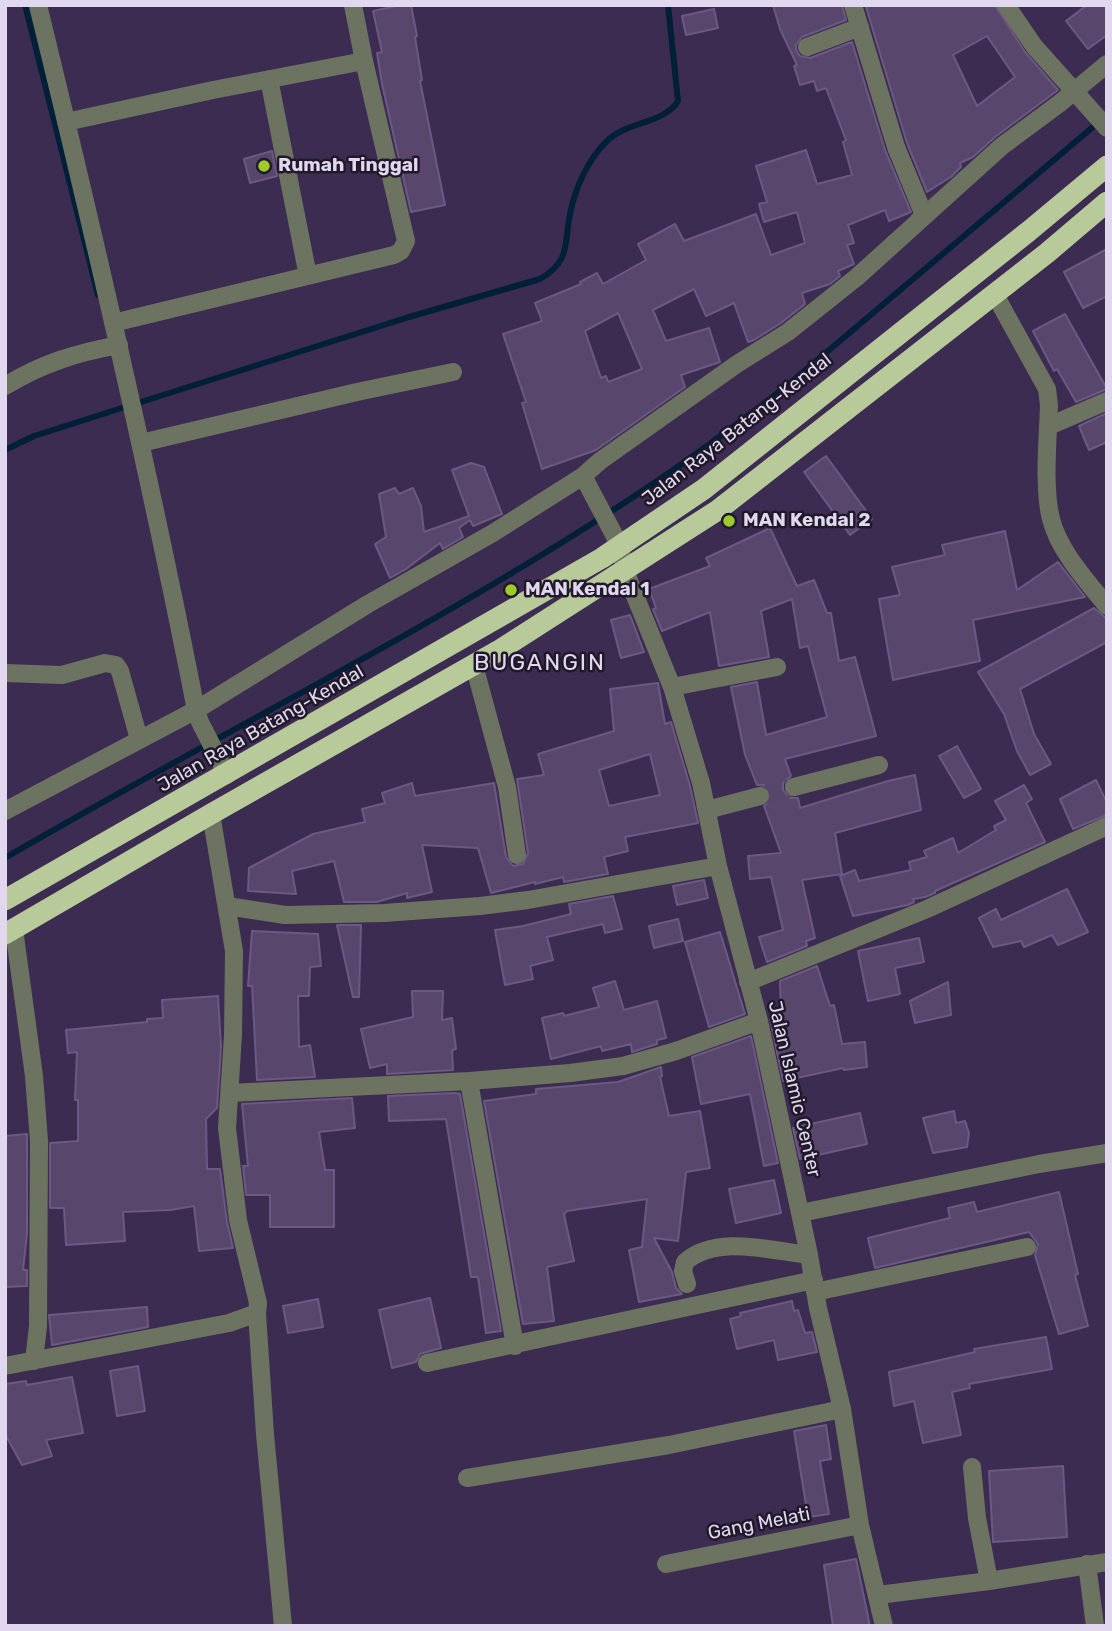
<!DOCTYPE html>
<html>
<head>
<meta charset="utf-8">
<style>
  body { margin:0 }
  #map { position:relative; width:1112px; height:1631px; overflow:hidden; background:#3d2c51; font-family:Rubik,sans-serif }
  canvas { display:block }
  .frame { position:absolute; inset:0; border:7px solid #e1d7ef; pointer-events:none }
</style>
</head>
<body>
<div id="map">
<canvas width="1112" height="1631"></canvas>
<div class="frame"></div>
</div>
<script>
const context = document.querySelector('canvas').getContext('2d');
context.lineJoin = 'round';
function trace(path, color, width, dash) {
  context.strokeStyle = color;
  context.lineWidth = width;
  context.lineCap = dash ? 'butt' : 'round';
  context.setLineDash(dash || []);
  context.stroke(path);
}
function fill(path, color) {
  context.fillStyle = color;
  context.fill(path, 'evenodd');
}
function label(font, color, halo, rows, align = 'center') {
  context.font = font + ' Rubik,sans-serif';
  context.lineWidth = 5;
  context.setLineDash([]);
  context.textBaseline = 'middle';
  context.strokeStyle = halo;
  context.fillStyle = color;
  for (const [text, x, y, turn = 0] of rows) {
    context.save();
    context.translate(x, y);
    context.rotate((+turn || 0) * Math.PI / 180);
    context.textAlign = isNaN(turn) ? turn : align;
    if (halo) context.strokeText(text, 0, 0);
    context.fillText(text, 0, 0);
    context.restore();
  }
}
trace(new Path2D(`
  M25,5L98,295
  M141,402L409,317L540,279C571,261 564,244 570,214C575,188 589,157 609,139C630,121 665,123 678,101L668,5
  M5,450L34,436L128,406
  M5,858C210,738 425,633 624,503C679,468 731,429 783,389L1100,121`), '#002038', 6);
const building = new Path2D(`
  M401,5H411L417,36L415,37L422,80L420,81L445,205L411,212L382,84L377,53L382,52L373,11Z
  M773,5H842L846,20L802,37L796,45V50L800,56L810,58L852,42L885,150L911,212L889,221L885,210L848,225L854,243L847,245L854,264L838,271L840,276L830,284L802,293L805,304L781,323L754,340L748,342L734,303L706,316L694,289L653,310L666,341L709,328L720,362L681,375L685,387L596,450L542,469L522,403L526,402L503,334L542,321L535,303L581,284L580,282L597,273L603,284L646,260L638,244L675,224L684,241L756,214L771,255L805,243L797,212L764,222L759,204L767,202L756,166L806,150L817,184L852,175L843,142L846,140L826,88L817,91L814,81L800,85L794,66L797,65L780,29ZM618,313L642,369L608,382L606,376L601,378L585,331Z
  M871,5H995L1025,52L1058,90L995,137L973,157L960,163L961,167L951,177L927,192L907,143L866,7ZM987,36L1015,77L977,106L953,55Z
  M1087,5H1107V35L1088,49L1066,21Z
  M714,9L718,28L686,35L682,16Z
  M272,151L277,176L250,183L244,159Z
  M1107,249V296L1083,308L1064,272Z
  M1065,314L1107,389L1076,402L1057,369L1054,371L1033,331Z
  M1107,413V442L1089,450L1079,426Z
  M826,456L872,519L850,535L804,472Z
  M471,463L484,467L502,514L473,526L470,520L459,528L463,537L443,549L440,543L406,569L390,578L375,544L386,537L379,494L395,488L399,494L413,488L421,506L424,532L469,516L452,470Z
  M770,528L797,586L814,580L827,613H831L839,661L855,657L876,736L785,759L791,776L783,783V790L790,798H798L800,808L888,781L915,775L921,810L835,833L842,874L802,880L815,938L806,941L807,946L767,962L759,937L783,930L771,877L750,879L748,856L781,853L764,806L771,800V792L764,785H757L745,755L731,687L757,682L766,735L827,717L808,646L800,648L792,599L761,611L769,657L719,666L710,612L662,631L653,609L656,608L649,589L710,566L706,558Z
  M1005,531L1017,590L1058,562L1085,597L973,620L980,661L893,680L879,599L900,595L892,567L945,555L942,545Z
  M1094,608L1107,619V642L1020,689L1034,734L1051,764L1030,775L1017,751L1004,714L978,672Z
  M630,615L644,652L621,658L611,620Z
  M658,683L665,724L671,722L690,786L698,823L625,837L628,851L604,857L608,874L564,882L563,877L535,884V882L491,893L478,848L422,845L432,892L407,898V893L377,902H344L334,861L292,871L296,894L248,891L249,868L313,834L365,822L362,809L385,803L382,793L412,783L415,796L494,783L506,857L513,866L523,864L528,853L517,779L544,775L538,754L614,731L610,689ZM650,754L660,795L609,806L599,770Z
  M957,746L981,789L964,798L939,756Z
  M1096,780L1107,803V815L1073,829L1060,799Z
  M1024,785L1032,799L1026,803L1045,842L935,891V893L925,897L913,899L914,902L908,905L853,916L840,876L855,870L859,881L911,870L909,862L927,857L924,851L953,838L958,853L996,830L994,826L1006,820L995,801Z
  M704,880L708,898L677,905L673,886Z
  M1067,889L1088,932L1058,945L1052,935L1024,947L1021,941L993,947L979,918L996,909L1001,920Z
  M613,896L622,929L605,933L603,924L547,937L553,960L530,966L533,979L505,985L495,930L523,926L571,914L569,904Z
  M678,919L683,941L654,948L649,926Z
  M337,925H361L359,997H353Z
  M252,931L318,934L321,966L310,967L309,996H298L299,1047L310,1045L315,1077L257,1080L252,986H248Z
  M720,932L745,1014L709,1027L685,942Z
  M919,938L924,962L895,968L900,994L868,1001L858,951Z
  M817,966L830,1006L834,1005L842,1044L865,1042L867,1067L844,1070L843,1068L783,1081L770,1018L781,1016L780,981Z
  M615,981L624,1010L657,1001L666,1038L657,1040V1044L632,1052L631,1044L602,1051L601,1046L551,1059L542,1018L563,1013L564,1016L599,1007L593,988Z
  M948,982L951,1015L915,1023L910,1001Z
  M412,991H443L442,1020L452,1018L456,1049L452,1050L453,1070L387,1074V1064L370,1068L361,1029L413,1017Z
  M218,996L221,1047L217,1108L206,1119L207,1169H220L227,1222L233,1248L199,1251L194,1206L170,1210L123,1212L125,1241L66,1245L64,1208H50V1143L78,1141V1100H75L77,1052L68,1053L66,1030L147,1022V1019L163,1018L162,1000Z
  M751,1036L778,1163L764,1166L750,1094L701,1104L692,1057Z
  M661,1067L662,1076L660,1077L669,1116L700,1111L710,1168L686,1172L678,1241L654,1238L672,1272L676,1288L682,1294L639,1302L629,1250L642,1247L647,1199L567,1211L564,1214L574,1261L547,1267L554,1321L523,1324L484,1101L536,1094V1089L618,1082Z
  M455,1093L460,1094L501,1331L486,1333L478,1277H471L446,1119L389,1121L388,1096Z
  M352,1098L355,1128L319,1132L325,1170H334V1227H270V1195H246L243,1166H248L242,1104Z
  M954,1111L956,1123L965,1121L969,1133L967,1147L933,1153L923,1118Z
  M860,1113L867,1144L800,1159L793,1128Z
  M27,1134V1233L23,1270H27V1286L5,1287V1136Z
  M774,1180L781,1213L736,1223L729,1189Z
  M1059,1192L1078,1274L1075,1275L1088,1326L1059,1334L1035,1255L1038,1244L1029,1232L875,1268L868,1238L950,1218L948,1208L974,1202L977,1212Z
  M430,1298L441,1348L420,1354L416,1362L392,1368L379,1310Z
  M318,1299L323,1327L288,1333L283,1306Z
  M792,1301L794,1311L798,1310L805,1333L812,1332L817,1352L778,1360L774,1340L737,1349L730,1319L741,1316L740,1313Z
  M147,1307L148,1327L52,1345L49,1315Z
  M1046,1337L1052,1369L969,1384L970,1388L952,1392L961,1435L923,1443L914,1401L894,1406L889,1372L975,1352L974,1349Z
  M138,1366L145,1411L117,1416L110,1371Z
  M72,1377L83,1433L46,1440L52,1456L22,1465L5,1434V1384L26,1381L27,1385Z
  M826,1425L831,1459L820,1461L829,1514L808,1517L794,1431Z
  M1063,1466L1067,1537L993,1542L989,1471Z
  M856,1559L870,1626H833L824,1565Z`);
fill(building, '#58466d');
trace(building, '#6c5983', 2);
trace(new Path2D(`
  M760,796L794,787`), '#564669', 18, [18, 9]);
trace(new Path2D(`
  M38,5C95,239 150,474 196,710L200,722L227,775
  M853,5L896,147L924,215L918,221
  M1006,5L1034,46L1107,128
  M807,47L860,27
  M269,79L308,276
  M66,122L213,90L364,61
  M994,293L1047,389L1049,405C1048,437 1043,488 1051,519C1059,551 1087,581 1107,606
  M113,323L394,255L401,251L406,241L364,61L353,5
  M5,386C43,363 76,353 119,345
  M1049,426L1107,401
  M141,443L357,392L453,372
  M583,476L620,546L625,571L672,687L701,783L718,866L759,1021L809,1255L818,1308L842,1409L860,1525L884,1626
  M474,665L507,787L517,855
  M5,673L62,675L105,663L116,665L120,671L139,739
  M672,687L777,667
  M794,787L879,765
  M707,810L760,796
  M5,811L196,710L368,604L493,533L583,476L600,461L737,364L788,332L857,277L1002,146L1060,103L1107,64
  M211,814L234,951L233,1035L227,1128L238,1220L258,1303L257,1313L265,1434L283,1626
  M227,906L285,915L384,913L480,906L528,900L718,866
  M14,929L34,1076L39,1141L38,1326L34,1361
  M748,982L927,909L1107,826
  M469,1081L515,1346
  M230,1093L469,1081L570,1073L623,1066L676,1051L759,1021
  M801,1213L1039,1164L1107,1153
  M687,1284L683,1271L685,1262C717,1234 771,1251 809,1255
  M815,1292L1027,1247
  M427,1363L814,1280
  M5,1366L229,1323L257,1313
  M972,1467L977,1518L989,1581
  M467,1478L669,1445L842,1409
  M666,1564L860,1525
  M1087,1564L1095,1626
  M878,1595L989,1581L1107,1562`), '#6c7461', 18);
trace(new Path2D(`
  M5,900L602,558L704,489L1029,231L1107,166
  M5,934L211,814L498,651L718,510L1047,253L1107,202`), '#b8c99a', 21);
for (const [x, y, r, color] of [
  [264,166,7,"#9eca2e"],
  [729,521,7,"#9eca2e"],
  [511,590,7,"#9eca2e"]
]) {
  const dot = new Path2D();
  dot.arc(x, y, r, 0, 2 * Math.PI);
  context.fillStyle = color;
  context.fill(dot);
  trace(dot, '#20192a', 2.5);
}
label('bold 19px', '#e1d7ef', '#20192a', [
  ["Rumah Tinggal",278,166],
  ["MAN Kendal 2",743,521],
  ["MAN Kendal 1",525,590]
], 'left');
label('19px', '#e1d7ef', '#20192a', [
  ["Jalan Raya Batang-Kendal",737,430,-38],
  ["Jalan Raya Batang-Kendal",261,729,-30],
  ["Jalan Islamic Center",794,1089,77],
  ["Gang Melati",759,1524,-11]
]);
context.letterSpacing = '2px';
label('23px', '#e1d7ef', '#20192a', [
  ["BUGANGIN",540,663]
]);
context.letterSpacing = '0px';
</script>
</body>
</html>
